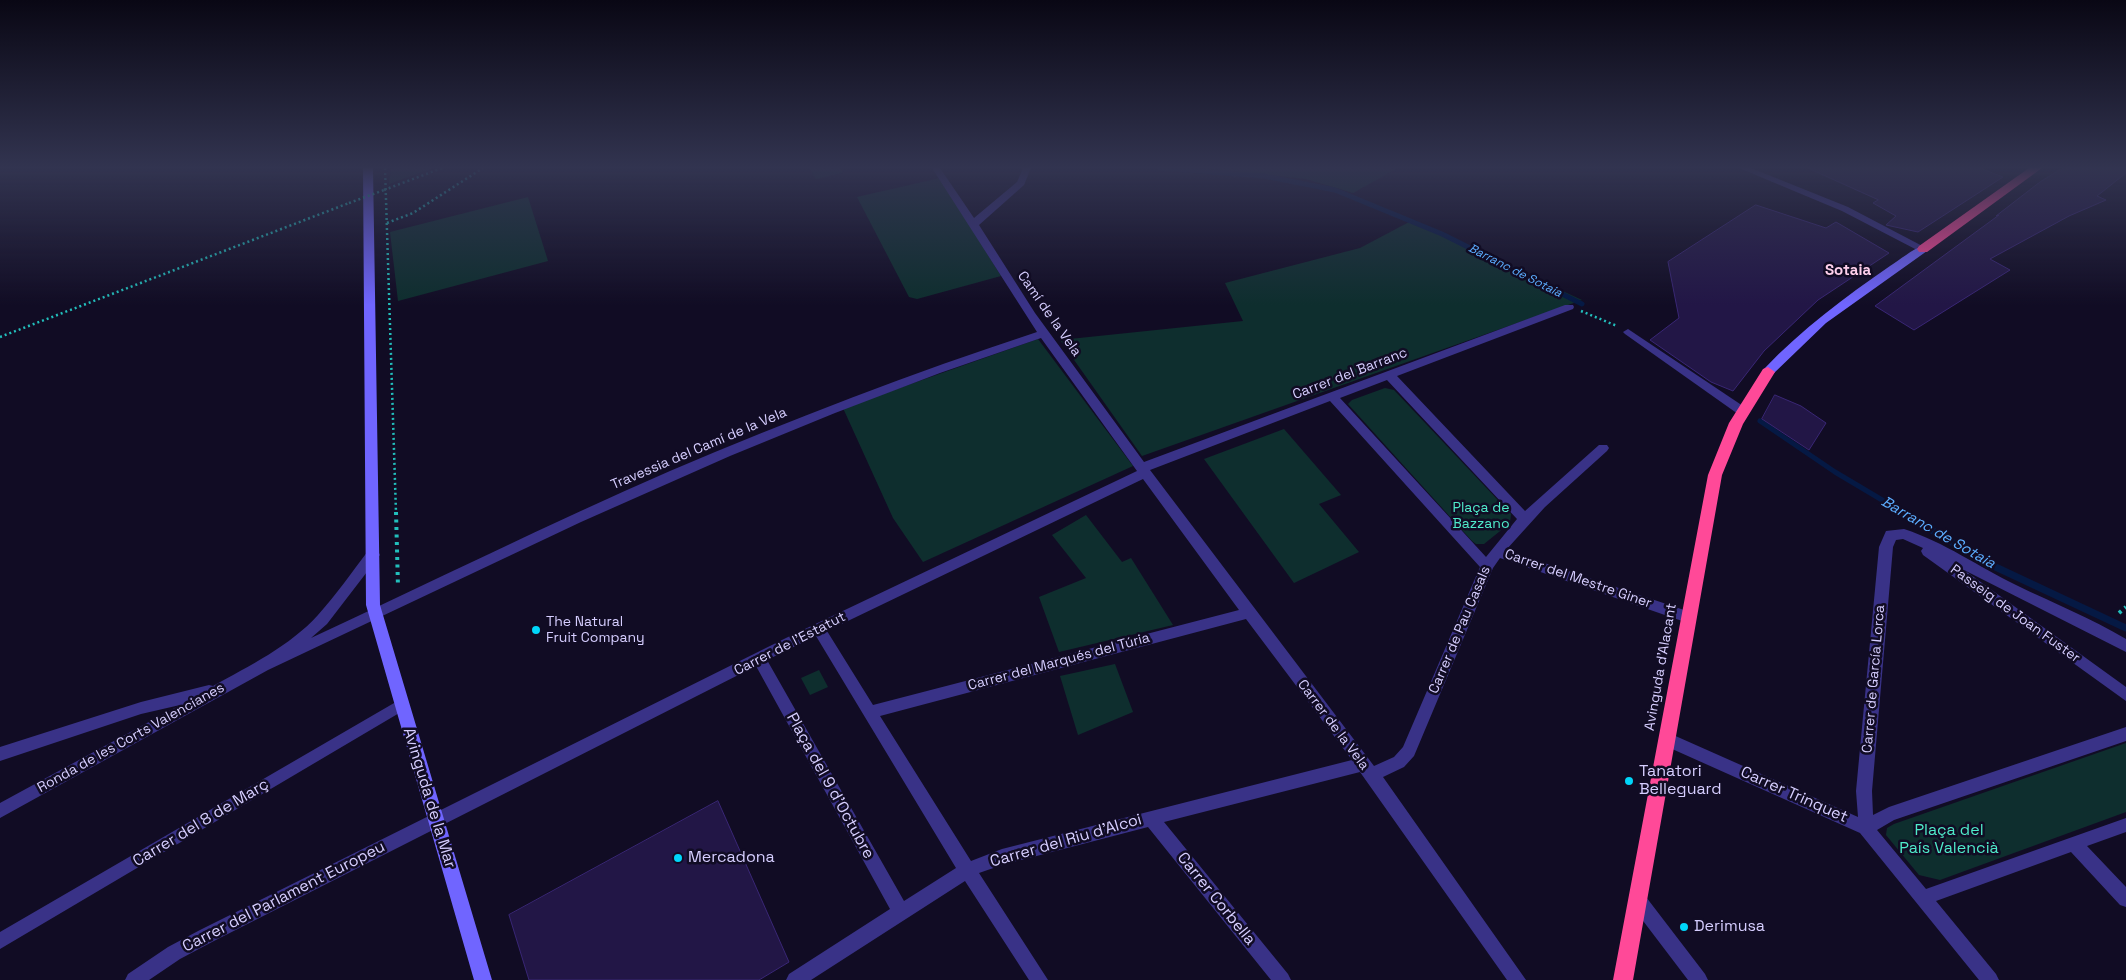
<!DOCTYPE html>
<html>
<head>
<meta charset="utf-8">
<style>
  body { margin:0 }
  canvas { display:block; background:#110c24 }
</style>
</head>
<body>
<canvas width="2126" height="980"></canvas>
<script>
const context = document.querySelector('canvas').getContext('2d');
context.lineJoin = 'round';
function fill(path, color) {
  context.fillStyle = color;
  context.fill(path, 'evenodd');
}
function trace(path, color, width, dash) {
  context.strokeStyle = color;
  context.lineWidth = width;
  context.lineCap = dash ? 'butt' : 'round';
  context.setLineDash(dash || []);
  context.stroke(path);
}
function label(font, color, halo, rows, align = 'center') {
  context.font = font + ' "Space Grotesk",sans-serif';
  context.lineWidth = 5;
  context.setLineDash([]);
  context.textBaseline = 'middle';
  context.strokeStyle = halo;
  context.fillStyle = color;
  for (const [text, x, y, turn = 0] of rows) {
    context.save();
    context.translate(x, y);
    context.rotate((+turn || 0) * Math.PI / 180);
    context.textAlign = isNaN(turn) ? turn : align;
    if (halo) context.strokeText(text, 0, 0);
    context.fillText(text, 0, 0);
    context.restore();
  }
}
fill(new Path2D(`
  M394,168H434L389,184L391,169Z
  M809,168H840L843,173L816,179Z
  M1202,168H1398L1353,193L1306,179Z
  M940,178L1001,276L917,299L909,297L857,197Z
  M528,197L548,261L398,301L390,232Z
  M1411,221L1582,300L1142,456L1060,340L1243,321L1225,283L1360,248Z
  M1038,339L1133,466L923,562L893,518L843,408Z
  M1385,388L1394,390L1511,514L1510,523L1484,544H1476L1472,541L1348,404L1352,400Z
  M1284,429L1341,495L1319,504L1359,552L1294,583L1204,459Z
  M1086,515L1122,562L1131,558L1173,625L1059,652L1039,597L1086,578L1052,535Z
  M1115,664L1133,712L1078,735L1060,676Z
  M819,670L828,687L810,695L801,678Z
  M2126,743V812L1940,880L1919,875L1886,835L1887,828L1894,824Z`), '#0e2e2e');
trace(new Path2D(`
  M1160,168L1264,176L1335,190L1442,234L1582,304
  M1760,421L1835,472L1904,513`), '#051944', 5);
trace(new Path2D(`
  M1901,512L1987,563L2126,628`), '#051944', 7);
const building = new Path2D(`
  M1808,168H1980L2003,177L1918,232L1886,225L1896,216L1873,203L1878,200Z
  M2063,168H2126V173L2097,196L2106,200L2069,216L1990,259L2010,270L1914,330L1875,306L1999,215L1996,216L2040,182Z
  M1756,205L1826,228L1836,222L1889,253L1818,300L1764,351L1733,391L1711,382L1650,340L1679,318L1668,262Z
  M1775,395L1801,406L1826,423L1809,450L1762,419Z
  M718,801L789,962L759,980H529L509,915Z`);
fill(building, '#221646');
trace(building, '#392675', 1);
trace(new Path2D(`
  M385,168L396,513
  M384,190L442,168
  M387,223L413,213L483,168
  M1581,311L1617,326
  M0,337L349,203`), '#22bfbc', 2.5, [2, 3]);
trace(new Path2D(`
  M396,512L398,587
  M2119,613L2126,607`), '#22bfbc', 4, [3, 4.5]);
fill(new Path2D(`
  M1628,329L1746,408L1747,411L1746,414H1738L1625,334L1623,332Z`), '#393287');
fill(new Path2D(`
  M932,168H940L974,218L1017,182L1023,168H1031L1024,185L979,225L1035,313L1144,462L1565,305H1573L1574,307L1573,309L1397,376L1525,511L1599,445H1607L1609,448L1607,451L1545,507L1506,550L1693,613L1695,617L1693,621L1688,623L1500,558L1493,568L1414,756L1404,767L1383,777L1526,980H1507L1360,772L1164,822L1288,974L1291,980H1271L1148,827L1002,865L979,873L1048,980H1029L965,881L811,980H786L789,974L890,909L756,666L212,942L180,959L149,980H125L128,974L168,947L200,930L786,638L1137,471L1041,338L940,373L835,413L730,456L581,522L268,670L0,818V803L180,705L141,714L0,761V747L141,702L209,685L213,686C249,666 290,646 318,615C336,595 352,572 368,551H378L380,555L327,624L311,638C431,582 549,524 670,471C790,420 912,373 1037,332ZM1387,380L1517,519L1486,557L1340,398ZM1330,401L1480,567L1403,747L1394,757L1374,766L1150,470ZM1143,479L1239,610L873,705L827,631ZM1246,619L1352,760L1002,849L971,861L880,716ZM816,636L956,868L904,901L767,660Z
  M1739,168H1751L1848,207L1928,249L1927,251H1919L1842,211Z
  M1904,529C1944,542 1979,567 2016,585C2053,603 2091,618 2126,639V652L1964,570L2126,687V701L1923,555L1921,551L1923,548L1903,539L1896,540L1893,547L1872,791L1873,815L1889,807L2126,727V741L1894,820L1877,830L1926,889L2126,818V832L2087,846L2126,887V907L2120,905L2071,852L1936,901L1996,974L1999,980H1979L1860,833L1661,744L1659,739L1661,734L1666,732L1671,734L1858,817L1856,791L1879,547L1886,531Z
  M401,699L406,701L408,705L406,709L0,949V932Z
  M1637,891L1643,893L1705,974L1708,980H1688L1631,905L1629,899L1631,893Z`), '#393287');
fill(new Path2D(`
  M363,168H373L380,605L492,980H474L366,605Z
  M1923,246L1928,249L1927,251L1826,323L1772,375H1764L1762,372L1764,369C1802,329 1845,297 1890,266C1900,260 1912,249 1923,246Z`), '#7065ff');
fill(new Path2D(`
  M2029,168H2042L1927,252H1919L1917,249L1919,246Z
  M1768,367L1775,372L1743,424L1722,475L1633,980H1613L1708,475L1729,423L1763,369Z`), '#ff4998');
trace(new Path2D(`
  M349,203L384,190`), '#22bfbc', 2.5, [2, 3]);
const sky = context.createLinearGradient(0, 0, 0, 305);
sky.addColorStop(0, '#090714');
sky.addColorStop(0.55, '#323450');
sky.addColorStop(1, '#32345000');
context.fillStyle = sky;
context.fillRect(0, 0, 2126, 305);
for (const [x, y, r, color] of [
  [536,630,5,"#00d6f9"],
  [1629,781,5,"#00d6f9"],
  [678,858,5,"#00d6f9"],
  [1684,927,5,"#00d6f9"]
]) {
  const dot = new Path2D();
  dot.arc(x, y, r, 0, 2 * Math.PI);
  context.fillStyle = color;
  context.fill(dot);
  trace(dot, '#110c24', 2);
}
label('italic 12px', '#5cadff', '#110c24', [
  ["Barranc de Sotaia",1515,271,27]
]);
label('14px', '#d6ceff', '#110c24', [
  ["Camí de la Vela",1049,314,55],
  ["Carrer del Barranc",1350,374,-21],
  ["Travessia del Camí de la Vela",699,449,-23],
  ["Carrer del Mestre Giner",1578,579,19],
  ["Passeig de Joan Fuster",2015,614,36],
  ["Carrer de Pau Casals",1460,630,-67],
  ["Carrer de l'Estatut",790,644,-27],
  ["Carrer del Marqués del Túria",1059,662,-15],
  ["Avinguda d'Alacant",1661,667,-80],
  ["Carrer de García Lorca",1874,679,-85],
  ["Carrer de la Vela",1333,725,53],
  ["Ronda de les Corts Valencianes",131,738,-29]
]);
label('14px', '#4febca', '#110c24', [
  ["Plaça de",1481,508],
  ["Bazzano",1481,524]
]);
label('14px', '#d6ceff', '#110c24', [
  ["The Natural",546,622],
  ["Fruit Company",546,638]
], 'left');
label('bold 15px', '#ffd0ec', '#110c24', [
  ["Sotaia",1848,271]
]);
label('italic 15px', '#5cadff', '#110c24', [
  ["Barranc de Sotaia",1938,533,30]
]);
label('16px', '#d6ceff', '#110c24', [
  ["Tanatori",1639,772],
  ["Belleguard",1639,790],
  ["Mercadona",688,858],
  ["Derimusa",1694,927]
], 'left');
label('16px', '#d6ceff', '#110c24', [
  ["Plaça del 9 d'Octubre",830,786,61],
  ["Carrer Trinquet",1794,795,24],
  ["Avinguda de la Mar",429,798,73],
  ["Carrer del 8 de Març",201,823,-31],
  ["Carrer del Riu d'Alcoi",1066,841,-16],
  ["Carrer del Parlament Europeu",284,897,-27],
  ["Carrer Corbella",1216,899,51]
]);
label('16px', '#4febca', '#110c24', [
  ["Plaça del",1949,831],
  ["País Valencià",1949,849]
]);
</script>
</body>
</html>
